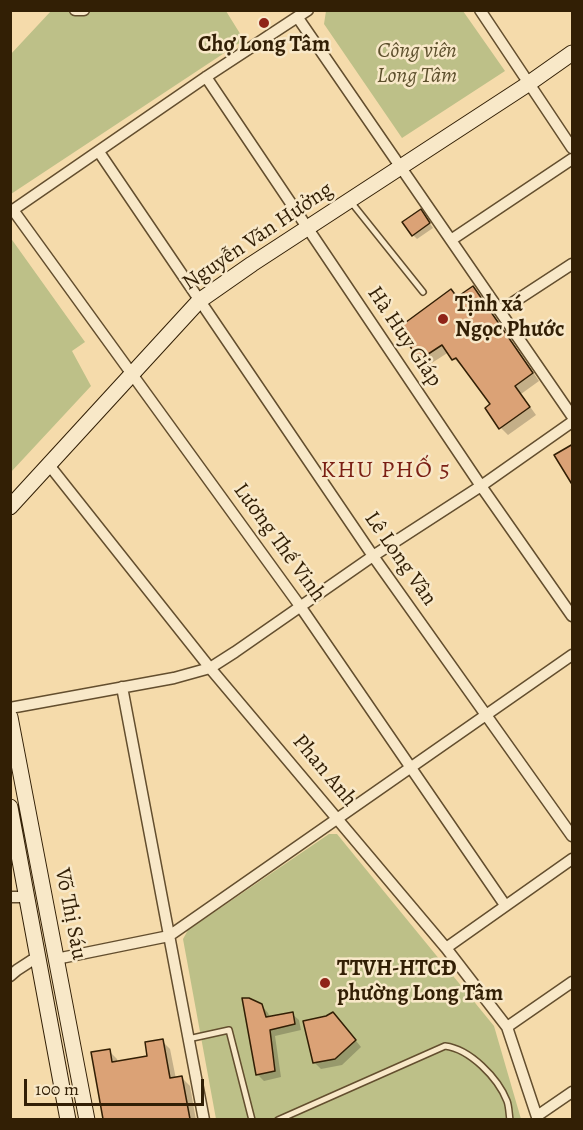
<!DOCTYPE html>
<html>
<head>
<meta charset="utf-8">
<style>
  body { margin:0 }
  #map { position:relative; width:583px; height:1130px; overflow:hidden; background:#f5dbab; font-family:Alegreya,serif }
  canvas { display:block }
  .frame { position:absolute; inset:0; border:12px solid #321f05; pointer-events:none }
  .scale { position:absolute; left:24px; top:1079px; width:180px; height:27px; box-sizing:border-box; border:3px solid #321f05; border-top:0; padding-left:8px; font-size:18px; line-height:21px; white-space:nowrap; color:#321f05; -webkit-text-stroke:4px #f8e8c8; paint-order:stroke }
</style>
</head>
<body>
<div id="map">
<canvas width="583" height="1130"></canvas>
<div class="frame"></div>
<div class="scale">100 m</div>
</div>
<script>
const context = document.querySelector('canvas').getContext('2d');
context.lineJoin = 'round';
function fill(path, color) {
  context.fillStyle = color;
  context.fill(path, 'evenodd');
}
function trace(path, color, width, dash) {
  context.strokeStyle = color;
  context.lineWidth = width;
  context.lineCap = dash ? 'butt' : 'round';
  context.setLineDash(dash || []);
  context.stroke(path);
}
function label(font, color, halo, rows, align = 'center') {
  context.font = font + ' Alegreya,serif';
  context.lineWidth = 5;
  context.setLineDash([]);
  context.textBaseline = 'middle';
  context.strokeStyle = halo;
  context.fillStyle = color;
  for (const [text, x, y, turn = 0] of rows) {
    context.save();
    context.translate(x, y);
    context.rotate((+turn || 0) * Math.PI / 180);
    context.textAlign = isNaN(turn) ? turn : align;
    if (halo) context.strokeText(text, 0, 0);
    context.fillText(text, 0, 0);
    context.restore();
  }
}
fill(new Path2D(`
  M51,11H226L244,40L11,194L10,55Z
  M326,11H463L505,71L402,138L324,24Z
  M10,237L85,342L72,351L91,386L11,472Z
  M329,834H337L494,1026L521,1119H216L183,939L188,930Z`), '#bdc088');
fill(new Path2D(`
  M425,216L433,228L417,239L413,235Z
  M473,288L480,295L539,381L521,394L536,415L508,435L501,428L492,404L463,365L461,366L449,352L427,366L420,359L400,329L451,291L458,298Z
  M261,1005L268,1013L270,1018L292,1014L299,1020L301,1030L275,1036L281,1077L264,1081L257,1074Z
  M326,1018L339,1020L361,1047L342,1065L321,1069L314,1062Z
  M162,1041L170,1049L176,1079L182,1078L190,1086L196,1120H105L93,1053L109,1051L117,1059L118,1063L149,1057Z`), '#0003');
const building = new Path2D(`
  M421,209L430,223L412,236L402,222Z
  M473,286L533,373L515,386L530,407L499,429L485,408L490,404L456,358L452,360L442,345L419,360L398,328L451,289L457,297Z
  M573,444V486L554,455Z
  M242,998H249L262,1004L266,1017L293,1012L295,1024L270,1030L275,1071L256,1075Z
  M333,1012L356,1040L335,1059L313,1063L303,1021L326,1016Z
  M163,1039L170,1078L182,1076L190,1119H103L91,1052L110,1049L112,1062L147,1056L145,1042Z`);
fill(building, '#dba276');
trace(building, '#321f05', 1.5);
const lane = new Path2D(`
  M351,202L423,292
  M188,1039L229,1030L252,1120
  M278,1120L445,1046C470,1049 498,1078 507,1101C509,1106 509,1114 510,1120`);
const street = new Path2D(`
  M75,10H84
  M480,10L572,148
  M298,18L572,416
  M206,77L481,486L572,616
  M99,152L373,556L572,836
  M13,210L300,606L505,905
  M10,212L206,77L308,10
  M451,240L572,159
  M500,311L572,264
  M49,465L210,668L446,948L507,1027L538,1120
  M122,687L204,1120
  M10,708L174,678L210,668L235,652L373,556L481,486L572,422
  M10,897H26
  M446,948L572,859
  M56,959L169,936L572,655
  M10,976L17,970L37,957
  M507,1027L572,982
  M537,1116L572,1092`);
const secondary = new Path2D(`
  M10,507L199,301L252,264L528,84L572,53
  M10,717L87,1120
  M10,807L68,1120`);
trace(lane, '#634e2e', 8);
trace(street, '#634e2e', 13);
trace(secondary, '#321f05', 17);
trace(lane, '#f8e8c8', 5);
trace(street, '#f8e8c8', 10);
trace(secondary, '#f8e8c8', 15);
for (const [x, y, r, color] of [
  [264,23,6,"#8f2418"],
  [443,319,6,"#8f2418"],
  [325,983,6,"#8f2418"]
]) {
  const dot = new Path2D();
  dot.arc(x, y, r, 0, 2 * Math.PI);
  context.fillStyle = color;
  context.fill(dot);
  trace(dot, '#f8e8c8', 2);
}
label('bold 22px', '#321f05', '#f8e8c8', [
  ["Chợ Long Tâm",264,46,"center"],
  ["Tịnh xá",455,306],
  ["Ngọc Phước",455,331],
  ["TTVH-HTCĐ",337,970],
  ["phường Long Tâm",337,995]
], 'left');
label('italic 22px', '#5c4f2c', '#f8e8c8', [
  ["Công viên",417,52],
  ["Long Tâm",417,77]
]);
label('22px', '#321f05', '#f8e8c8', [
  ["Nguyễn Văn Hưởng",258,237,-34],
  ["Hà Huy Giáp",404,337,56],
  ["Lương Thế Vinh",279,543,54],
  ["Lê Long Vân",400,559,55],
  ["Phan Anh",324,771,50],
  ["Võ Thị Sáu",70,914,79]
]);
context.letterSpacing = '1.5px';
label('24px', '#7a1f14', '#f8e8c8', [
  ["KHU PHỐ 5",386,471]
]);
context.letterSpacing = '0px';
</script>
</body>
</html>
